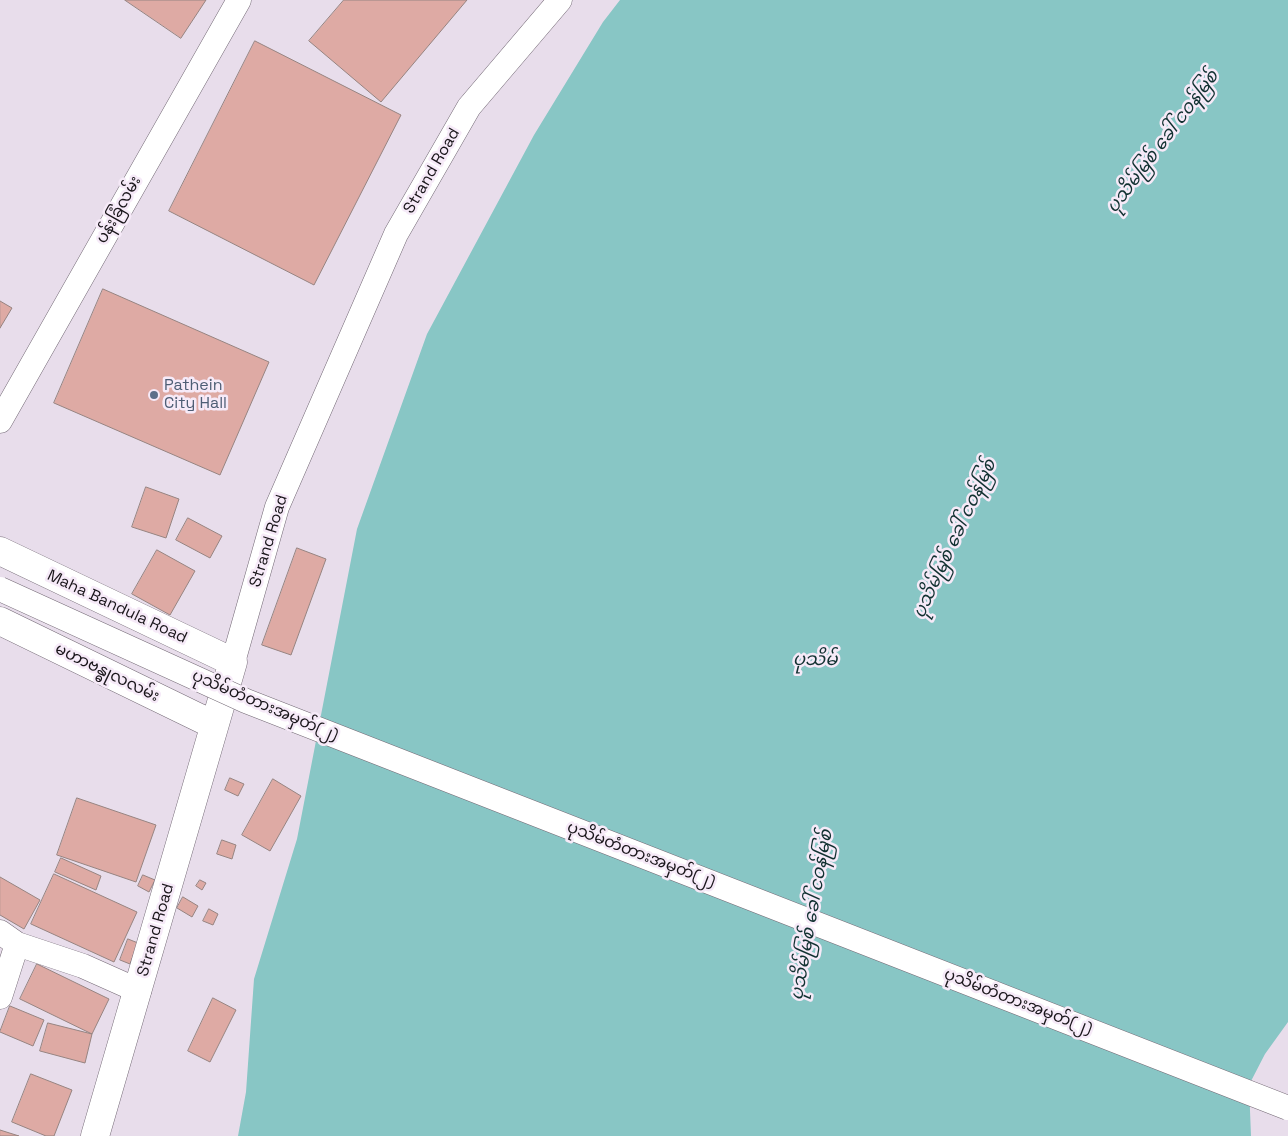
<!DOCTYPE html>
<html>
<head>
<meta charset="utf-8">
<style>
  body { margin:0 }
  canvas { display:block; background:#e8ddeb }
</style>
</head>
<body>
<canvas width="1288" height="1136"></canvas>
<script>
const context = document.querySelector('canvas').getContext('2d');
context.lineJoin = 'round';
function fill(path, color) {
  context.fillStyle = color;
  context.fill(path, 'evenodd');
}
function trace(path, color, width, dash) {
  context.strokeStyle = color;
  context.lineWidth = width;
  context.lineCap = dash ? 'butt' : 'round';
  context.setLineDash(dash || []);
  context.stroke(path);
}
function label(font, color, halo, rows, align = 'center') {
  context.font = font + ' "Space Grotesk","Noto Sans Myanmar",sans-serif';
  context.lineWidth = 5;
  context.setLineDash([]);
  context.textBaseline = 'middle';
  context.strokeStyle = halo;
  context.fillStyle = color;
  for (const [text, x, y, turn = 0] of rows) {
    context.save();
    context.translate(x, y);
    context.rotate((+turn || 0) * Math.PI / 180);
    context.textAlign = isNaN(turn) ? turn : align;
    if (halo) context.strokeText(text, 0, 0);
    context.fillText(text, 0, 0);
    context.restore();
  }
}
fill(new Path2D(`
  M620,0H1288V1022L1265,1054L1249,1085L1251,1136H238L246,1092L254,979L297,839L357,529L427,334L534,135L603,22Z`), '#88c6c5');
const building = new Path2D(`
  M125,0H206L181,38Z
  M344,0H467L381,102L309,41Z
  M255,41L401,115L314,285L169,211Z
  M103,289L269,362L220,475L54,403Z
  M0,301L12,308L0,328Z
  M146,487L179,499L166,538L132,527Z
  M188,518L222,536L210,558L176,540Z
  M297,548L326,559L291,655L262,645Z
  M157,550L195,571L170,615L132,594Z
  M230,778L244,784L238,796L225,790Z
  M273,779L301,796L270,851L242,835Z
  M77,798L156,825L136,882L57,855Z
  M222,840L236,845L232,859L217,854Z
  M61,858L101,876L96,890L55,872Z
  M54,874L137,912L114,962L31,924Z
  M143,875L155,880L149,892L138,886Z
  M0,877L40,900L24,929L0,915Z
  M200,880L206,883L202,890L196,886Z
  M183,897L198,906L192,917L177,908Z
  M209,909L218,914L213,925L203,921Z
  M128,939L138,943L130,964L120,960Z
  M37,964L109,999L92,1034L20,999Z
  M213,998L236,1010L210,1062L188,1051Z
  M10,1006L44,1020L33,1046L0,1032Z
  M48,1023L92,1034L85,1063L40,1051Z
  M31,1074L72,1090L54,1136H46L12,1122Z
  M0,1130L19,1136H0Z`);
fill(building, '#deaaa4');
trace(building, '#968481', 1);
const minor = new Path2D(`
  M0,421L239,0
  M233,662L277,507L396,234L469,107L560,0
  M0,932L17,944L83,966L139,991
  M0,997L17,944`);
const major = new Path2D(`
  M0,551L233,662L95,1136
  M0,621L214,725`);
trace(minor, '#746a76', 25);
trace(major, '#746a76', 29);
trace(minor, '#fff', 24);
trace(major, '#fff', 28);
const minorBridge = new Path2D(`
  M0,589L246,701L1288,1108`);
trace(minorBridge, '#746a76', 25, []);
trace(minorBridge, '#fff', 24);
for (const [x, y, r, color] of [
  [154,395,5,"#5c6f8a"]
]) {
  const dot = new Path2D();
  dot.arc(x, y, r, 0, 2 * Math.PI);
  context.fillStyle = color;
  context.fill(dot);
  trace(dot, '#f6eaf8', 2);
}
label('16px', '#19151a', '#f6eaf8', [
  ["Strand Road",432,171,-60],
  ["ပန်းခြံလမ်း",119,210,-61],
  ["Strand Road",269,541,-73],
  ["Maha Bandula Road",117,607,25],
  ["မဟာဗန္ဓုလလမ်း",107,673,26],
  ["ပုသိမ်တံတားအမှတ်(၂)",265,706,23],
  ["ပုသိမ်တံတားအမှတ်(၂)",641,855,21],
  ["Strand Road",156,930,-74],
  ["ပုသိမ်တံတားအမှတ်(၂)",1018,1002,21]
]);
label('16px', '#4e5e75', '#f6eaf8', [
  ["Pathein",164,386],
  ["City Hall",164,404]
], 'left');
label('italic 18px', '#113131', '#f6eaf8', [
  ["ပုသိမ်မြစ် ခေါ် ငဝန်မြစ်",1163,142,-53],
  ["ပုသိမ်မြစ် ခေါ် ငဝန်မြစ်",955,539,-65],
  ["ပုသိမ်",815,660],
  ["ပုသိမ်မြစ် ခေါ် ငဝန်မြစ်",812,915,-80]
]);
</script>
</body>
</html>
